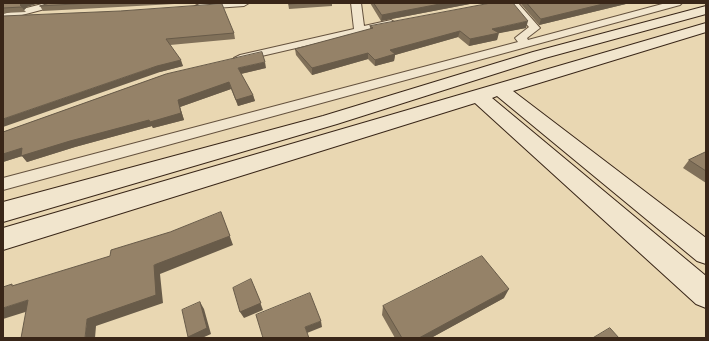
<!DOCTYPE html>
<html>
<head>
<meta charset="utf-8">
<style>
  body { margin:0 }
  #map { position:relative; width:709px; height:341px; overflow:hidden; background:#e9d7b2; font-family:"IM FELL French Canon",serif }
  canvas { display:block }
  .frame { position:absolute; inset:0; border:4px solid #392618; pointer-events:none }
</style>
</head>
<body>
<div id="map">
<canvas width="709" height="341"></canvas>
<div class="frame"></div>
</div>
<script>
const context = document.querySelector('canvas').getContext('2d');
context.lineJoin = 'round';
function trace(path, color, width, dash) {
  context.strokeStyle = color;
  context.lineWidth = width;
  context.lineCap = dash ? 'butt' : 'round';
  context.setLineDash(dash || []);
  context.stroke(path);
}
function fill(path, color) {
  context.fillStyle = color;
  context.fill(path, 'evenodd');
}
const street = new Path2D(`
  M46,3H62L60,5L3,20V14Z
  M202,3H249L244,6L200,9L195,6Z
  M351,3H361L364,26L391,20L396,23L391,26L240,61L234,58L240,55L354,29Z
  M508,3H518L540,28L527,38L528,40L666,3H682L680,5L3,190V178L518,42L515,38L529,27Z`);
const secondary = new Path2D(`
  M706,6V14L545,58L337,124L3,222V202L323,116L533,52Z
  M706,23V32L513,91L706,238V264L697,261L497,96L492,98L706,276V308L696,304L475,103L3,250V228Z`);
trace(street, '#65523e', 2);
trace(secondary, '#392618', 2);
fill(street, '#f1e5cd');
fill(secondary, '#f1e5cd');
fill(new Path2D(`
  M3,3L27,7L24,10L26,12L3,13Z
  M50,3H193L43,11L40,6Z
  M288,3H332V6L289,9Z
  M370,3H475L381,21Z
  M520,3H630L539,25Z
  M3,16L234,33L235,39L170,45L183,66L160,72Z
  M370,26L526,28L498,33L497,40L469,46L458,37L395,55L394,61L375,66L368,59L312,75L296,55L295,49L370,29Z
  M266,68L241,74L253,95L255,101L238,106L231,89L180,107L184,120L153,128L152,126L75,147L27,162L22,156L3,162V132L166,74Z
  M706,152V183L683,168L689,160Z
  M504,298L431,338H395L382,315L383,306Z`), '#807059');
fill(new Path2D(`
  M22,3H40L27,7L24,10L20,5Z
  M445,3H475L381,21L382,15Z
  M607,3H630L539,25L541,19Z
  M528,21L526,28L490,35L492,29Z
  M460,31L458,37L395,55L394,61L375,66V60L390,50Z
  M499,33L497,40L469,46L470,39Z
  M368,53V59L312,75V68Z
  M181,60L183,66L160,72L3,127V119L157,66Z
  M265,62L266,68L240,74L238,68Z
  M229,82L231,89L180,107L184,120L153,128L152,126L75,147L27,162L22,156L3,162V154L178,100Z
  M253,95L255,101L238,106L236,100Z
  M221,212L233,245L160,274L163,303L96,326L95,338H85L87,319Z
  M254,286L263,310L244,318L240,312Z
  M509,289L504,298L431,338H419Z
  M28,300L38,308L3,319V308Z
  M200,302L204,309L211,334L202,338H189L188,337Z
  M321,321L322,327L307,333L305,327Z`), '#685b49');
const building = new Path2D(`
  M3,3H22L20,5L22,7L3,8Z
  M50,3H91L40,6Z
  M288,3H306L289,4Z
  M374,3H445L382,15Z
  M491,3H513L528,21L492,29L499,33L470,39L460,31L390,50L395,54L375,60L368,53L312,68L295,49L373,28L370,26Z
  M527,3H607L541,19Z
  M222,4L234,33L166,39L181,60L157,66L3,119V16L120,11Z
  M262,52L265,62L238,68L253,95L236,100L229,82L178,100L181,113L150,122L149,120L70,141L21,156L22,148L3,154V132L166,74Z
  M706,152V171L689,160Z
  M221,212L230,236L154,265L156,295L87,319L85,338H21L28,300L3,308V287L12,284V286L110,256L111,250L170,232Z
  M482,256L509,289L419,338H402L383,306Z
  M251,279L261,303L240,312L233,288Z
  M310,293L321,321L305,327L309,338H263L256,315Z
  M200,302L207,328L188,337L182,310Z
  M610,328L619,338H593Z`);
fill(building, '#958268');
trace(building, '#685b49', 1);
</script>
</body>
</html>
